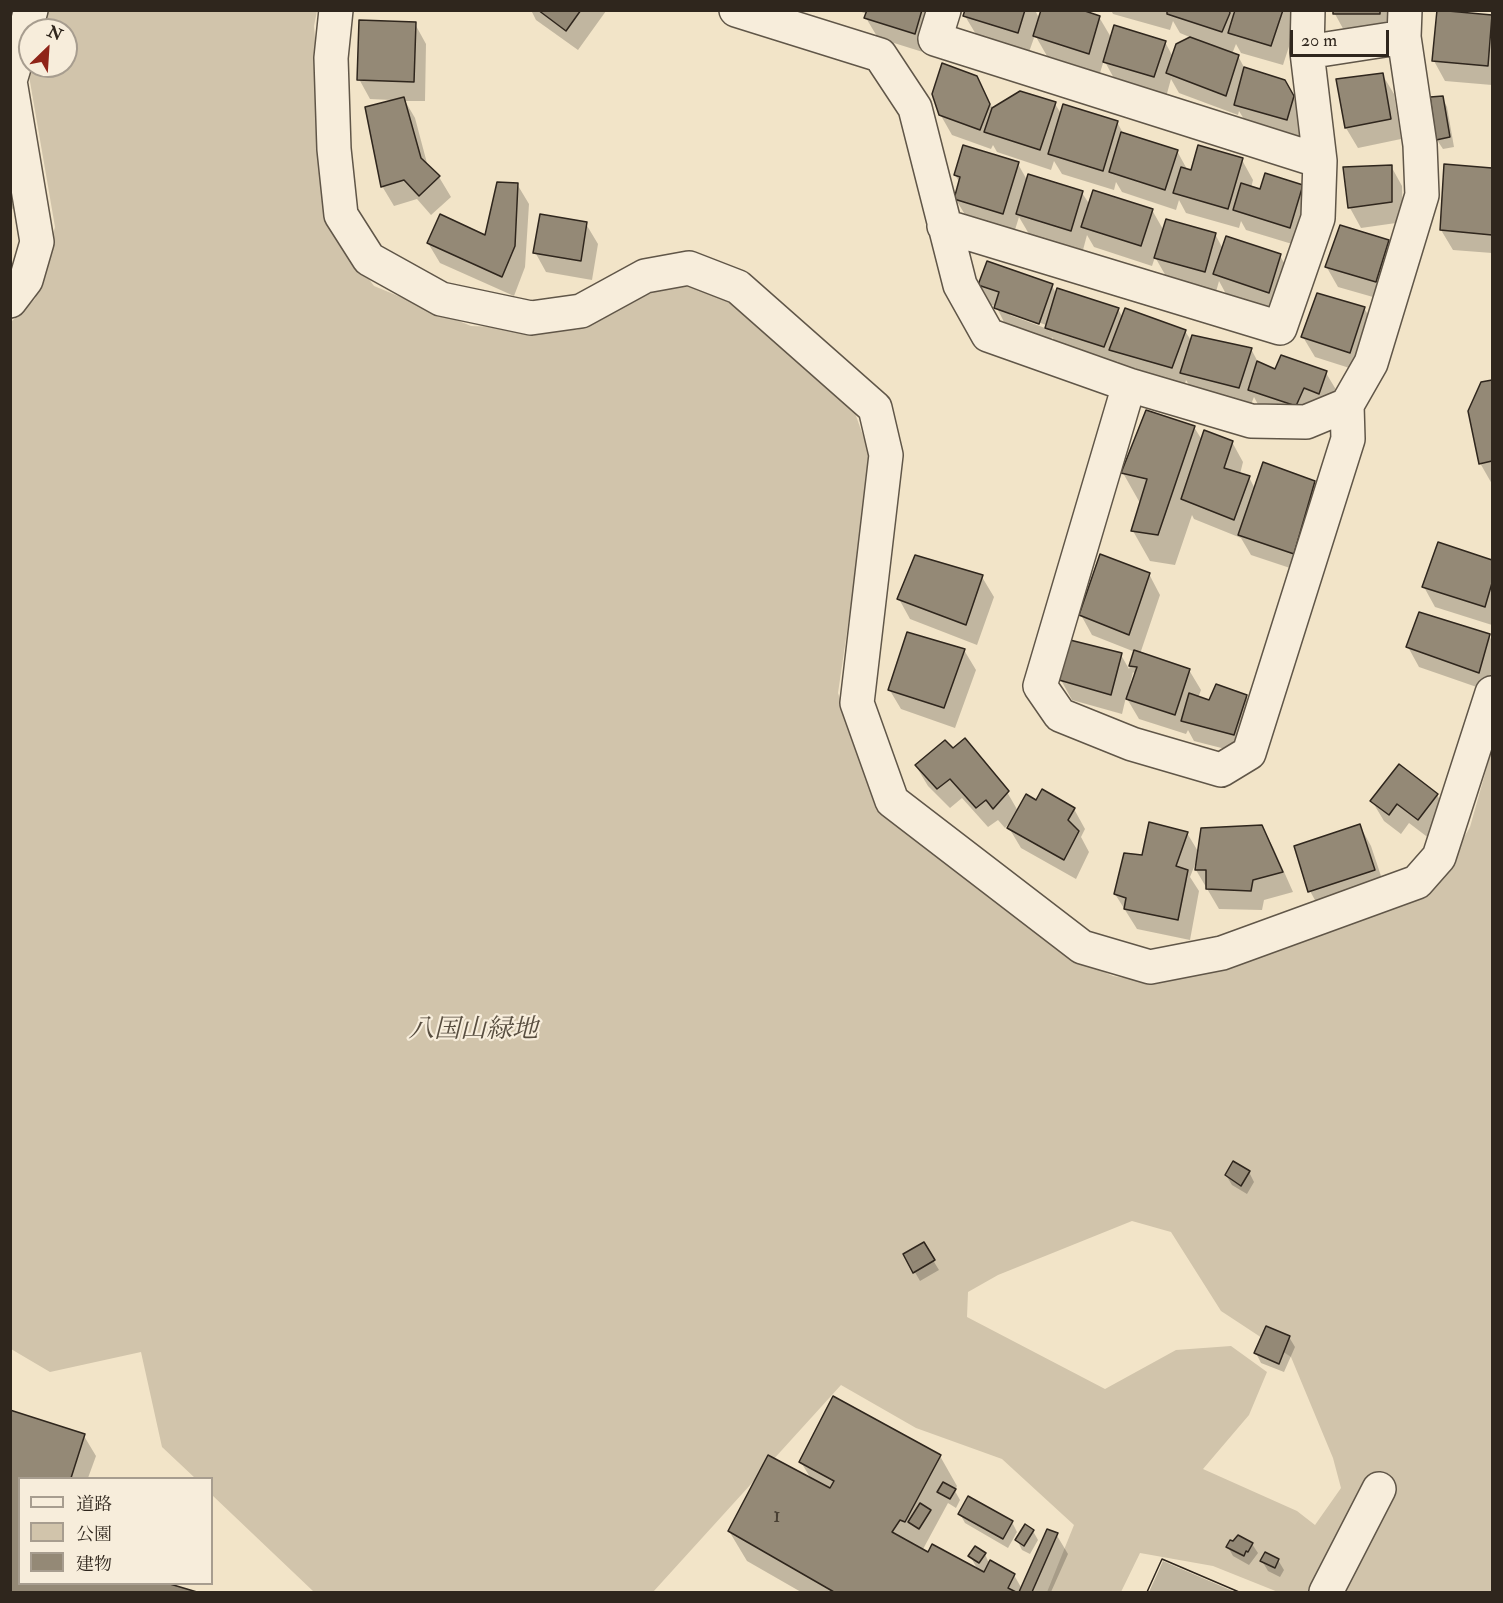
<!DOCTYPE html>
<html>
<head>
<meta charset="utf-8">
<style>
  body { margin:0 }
  #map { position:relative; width:1503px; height:1603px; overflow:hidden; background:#f2e4c8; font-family:"IM FELL Double Pica","Noto Serif JP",serif }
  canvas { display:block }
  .frame { position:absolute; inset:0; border:12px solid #2f261d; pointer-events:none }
  .legend { position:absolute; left:18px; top:1477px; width:195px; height:108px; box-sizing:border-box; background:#f7eddb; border:2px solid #a79d8f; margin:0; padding:8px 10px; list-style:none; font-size:18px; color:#2f261d }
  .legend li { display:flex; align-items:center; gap:12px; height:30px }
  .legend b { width:30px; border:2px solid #a79d8f }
  .north { position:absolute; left:18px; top:18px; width:60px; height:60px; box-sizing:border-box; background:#f7eddb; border:2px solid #a79d8f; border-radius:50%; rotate:25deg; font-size:16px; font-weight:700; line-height:24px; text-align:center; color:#2f261d }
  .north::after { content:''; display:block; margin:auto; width:21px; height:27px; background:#8f2418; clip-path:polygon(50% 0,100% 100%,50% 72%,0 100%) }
  .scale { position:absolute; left:1290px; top:30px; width:99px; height:27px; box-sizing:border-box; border:3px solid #2f261d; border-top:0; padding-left:8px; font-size:18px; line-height:21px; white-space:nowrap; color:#2f261d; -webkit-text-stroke:4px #f7eddb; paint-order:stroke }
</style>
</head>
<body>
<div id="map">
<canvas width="1503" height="1603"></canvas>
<div class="frame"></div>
<ul class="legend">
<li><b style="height:8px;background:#f7eddb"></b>道路</li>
<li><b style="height:16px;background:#d1c4ab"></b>公園</li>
<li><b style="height:16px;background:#948976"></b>建物</li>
</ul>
<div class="north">N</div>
<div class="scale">20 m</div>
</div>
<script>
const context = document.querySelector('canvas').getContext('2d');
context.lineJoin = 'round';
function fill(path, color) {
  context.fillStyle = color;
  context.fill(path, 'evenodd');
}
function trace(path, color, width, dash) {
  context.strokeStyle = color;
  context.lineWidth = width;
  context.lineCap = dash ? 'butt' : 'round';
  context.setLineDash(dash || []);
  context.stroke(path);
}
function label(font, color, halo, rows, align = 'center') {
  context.font = font + ' "IM FELL Double Pica","Noto Serif JP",serif';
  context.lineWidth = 4.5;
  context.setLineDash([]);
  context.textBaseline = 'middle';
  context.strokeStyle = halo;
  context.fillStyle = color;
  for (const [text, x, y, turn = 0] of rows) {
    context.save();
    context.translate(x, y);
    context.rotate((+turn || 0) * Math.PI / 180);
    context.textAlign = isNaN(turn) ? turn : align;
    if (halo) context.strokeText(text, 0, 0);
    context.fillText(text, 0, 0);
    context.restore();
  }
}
fill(new Path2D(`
  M50,11H317L314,26L332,229L374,286L471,326L577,330L654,290L693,284L726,299L812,367L855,413L872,461L838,693L875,806L1077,960L1113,976L1153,983L1193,976L1435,888L1470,827L1492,749V1592H1278L1213,1566L1140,1553L1121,1592H1047L1074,1525L1002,1459L916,1428L841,1385L653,1592H314L212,1495V1478H195L162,1447L141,1352L50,1372L11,1349L10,323L35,299L55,227L28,70L30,66H66V30H39L42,22ZM1132,1221L1171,1232L1221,1311L1291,1357L1333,1458L1341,1488L1315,1525L1297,1511L1203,1469L1249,1415L1267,1372L1231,1346L1176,1350L1105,1389L967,1317L968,1292L998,1275Z`), '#d1c4ab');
fill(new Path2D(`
  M531,10L606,11L578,50L536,20Z
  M856,10H939L926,53L878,38L866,18L867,14Z
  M966,10H1035L1040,20L1099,17L1112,39L1165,42L1173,57L1177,45L1192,38L1180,33L1173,21L1170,30L1113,14L1111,10H1232L1235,18L1239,10H1290L1297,22L1283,65L1241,53L1236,44L1232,54L1238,56L1245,69L1284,81L1305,118L1298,140L1247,124L1239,111L1238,115L1179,93L1171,79L1166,97L1116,82L1104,60L1100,73L1047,56L1035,35L1029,52L977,36L965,16Z
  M1335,10H1391V34H1346L1335,14Z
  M1491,16L1492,85L1445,81L1434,61Z
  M415,24L426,44L425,101H405L415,118L428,167L439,177L451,197L431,215L417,199L394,206L382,186L392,100L370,99L359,79Z
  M1382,74L1394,94L1401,139L1358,148L1346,128L1338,81Z
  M976,77L993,109L1055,104L1062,115L1117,122L1124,135L1177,151L1188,171L1242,160L1253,180L1251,188L1261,191L1302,187L1314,207L1302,247L1246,230L1241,221L1239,228L1186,213L1179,200L1176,210L1122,192L1116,182L1114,190L1062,174L1054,161L1051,170L997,152L993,145L991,149L952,135L940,114Z
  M1442,97L1447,107L1454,147L1443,149L1437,140L1431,98Z
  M1018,164L1027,180L1082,193L1090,205L1152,210L1164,231L1215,234L1223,249L1280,256L1292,276L1280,312L1226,294L1219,281L1216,292L1167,278L1155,257L1152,266L1094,247L1087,235L1083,250L1029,234L1019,217L1014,233L967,218L955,198L960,183L955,175Z
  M1391,166L1402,186L1403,222L1361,228L1350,208Z
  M1445,166L1492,169V253L1453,250L1441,230Z
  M517,184L529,204L525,267L514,296L440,263L428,243L486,237Z
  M10,196L14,207L10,212Z
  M586,224L598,244L592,280L546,272L535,252Z
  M1388,242L1400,262L1387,301L1338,287L1326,266Z
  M980,285L1052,286L1057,295L1118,309L1123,318L1185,331L1192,342L1251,349L1259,364L1276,371L1326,373L1338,393L1330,413L1261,410L1254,397L1250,407L1194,393L1186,380L1184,388L1123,370L1117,361L1115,366L1059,348L1052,337L1050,344L1007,328L996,306L991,305ZM1010,312L1046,325L1045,328L1010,315Z
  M1364,308L1376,328L1362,372L1315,357L1303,337Z
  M1492,381V484L1480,463L1482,384Z
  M1194,427L1202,440L1232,442L1243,462L1240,474L1249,477L1255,489L1314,483L1326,503L1305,573L1251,555L1241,538L1194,519L1192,515L1175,565L1150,561L1133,531L1140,503L1123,473Z
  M1439,544L1492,562V625L1435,607L1424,587Z
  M1149,574L1160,595L1140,654L1189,670L1201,690L1198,698L1210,702L1246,696L1257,717L1245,754L1194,741L1188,730L1186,734L1139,719L1126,697L1122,714L1072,700L1061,680L1121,655L1129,669L1135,652L1092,635L1081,615ZM1133,672L1136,675L1132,686L1130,685Z
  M982,577L994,597L977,645L910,619L899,599Z
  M1489,635L1492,642V685L1491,692L1419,667L1408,647Z
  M964,650L976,670L955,728L901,709L889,689Z
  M952,750L1007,792L1018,811L1037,802L1074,809L1085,829L1081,837L1089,852L1076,879L1021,848L1009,828L1012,820L1005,828L998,820L988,827L962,798L950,808L928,786L916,766Z
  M1437,795L1449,815L1430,839L1409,823L1401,834L1384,821L1372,801Z
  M1261,826L1273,847L1293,892L1264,900L1262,910L1219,909L1196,870V862L1190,877L1199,891L1190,940L1137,929L1115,894L1143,857L1187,833L1199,853Z
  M1360,826L1371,846L1386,891L1321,911L1310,891Z
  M1249,1172L1254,1182L1247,1194L1232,1185L1226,1175Z
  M923,1244L939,1270L920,1281L905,1255Z
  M1289,1337L1295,1347L1284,1372L1261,1363L1256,1353Z
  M10,1412L84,1436L96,1456L88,1478H20V1584H165L193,1592H10Z
  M940,1456L957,1486L955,1491L960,1500L956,1508L948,1503L922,1551L978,1570L970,1556L985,1554L988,1561L1014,1575L1022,1589L1056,1534L1068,1554L1051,1592H801L747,1561L729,1531L811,1479L801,1462Z
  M960,1514L1012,1522L1017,1532L1008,1548L965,1523Z
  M1033,1531L1038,1540L1030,1554L1022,1550L1017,1540Z
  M1252,1544L1258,1553L1249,1565L1233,1556L1228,1547Z
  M1278,1560L1284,1570L1280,1577L1268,1571L1262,1561Z
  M1163,1561L1235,1592H1149Z`), '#0003');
const building = new Path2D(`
  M538,10H581L566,31Z
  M867,10H922L915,34L864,18Z
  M965,10H1025L1018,33L963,16Z
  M1041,10H1082L1100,16L1089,54L1033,36Z
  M1167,10H1229L1230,13L1222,32L1167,14Z
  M1283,10L1271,46L1228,33L1235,10Z
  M1333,10H1380V14H1333Z
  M1437,10L1492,15L1488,66L1432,61Z
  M359,20L416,22L414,82L357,80Z
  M1114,25L1166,41L1154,77L1103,62Z
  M1190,37L1239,55L1226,96L1166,73L1176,44Z
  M942,63L977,76L990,104L980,130L939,115L932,94Z
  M1244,67L1285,80L1294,96L1287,120L1234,105Z
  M1383,73L1391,119L1345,128L1336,79Z
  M1020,91L1056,102L1040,150L984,132L992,108Z
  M1443,96L1450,137L1436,140L1430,97Z
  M404,97L421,158L440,176L419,196L404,180L381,187L365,107Z
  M1063,104L1118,121L1103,171L1048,154Z
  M1121,132L1178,150L1165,190L1109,172Z
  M963,145L1019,162L1003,214L954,199L960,177L954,175Z
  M1198,145L1243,158L1228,209L1173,193L1181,167L1191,170Z
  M1444,164L1492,168V235L1440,230Z
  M1392,165V202L1348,208L1343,167Z
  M1265,173L1303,185L1290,228L1233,210L1241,183L1260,189Z
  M1028,174L1083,191L1071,231L1016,214Z
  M497,182L518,183L515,246L502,277L427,243L440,214L485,235Z
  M1093,190L1153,209L1141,246L1081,227Z
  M540,214L587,222L581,261L533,253Z
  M1166,219L1216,233L1205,272L1154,258Z
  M1340,225L1389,240L1376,282L1325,267Z
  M1226,236L1281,254L1269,293L1213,274Z
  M987,261L1053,284L1039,324L994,308L999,292L978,285Z
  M1057,288L1119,308L1104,347L1045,328Z
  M1317,293L1365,307L1350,353L1301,337Z
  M1125,308L1186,330L1172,368L1109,350Z
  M1192,335L1252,348L1239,388L1180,373Z
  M1281,355L1327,371L1319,394L1304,388L1296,406L1248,390L1257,361L1275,369Z
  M1492,380V461L1479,464L1468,411L1481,382Z
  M1146,410L1195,426L1158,535L1131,531L1147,479L1121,473Z
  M1204,430L1233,441L1224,468L1250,476L1234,520L1181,499Z
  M1263,462L1315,481L1294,554L1238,535Z
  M1438,542L1492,560V583L1485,607L1422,587Z
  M1100,554L1150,573L1129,635L1079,615Z
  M915,555L983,575L966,625L897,599Z
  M1419,612L1490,634L1479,673L1406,647Z
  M907,632L965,649L944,708L888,690Z
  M1070,640L1122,653L1111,695L1059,680Z
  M1134,650L1190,669L1175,715L1126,699L1137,667L1129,666Z
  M1216,684L1247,695L1234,735L1181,721L1189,693L1209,700Z
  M965,738L1009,791L993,809L986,800L976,808L950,779L937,789L915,765L945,740L953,748Z
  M1399,764L1438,794L1418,820L1397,804L1389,815L1370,801Z
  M1042,789L1075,808L1068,820L1079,831L1064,860L1007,828L1026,794L1036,800Z
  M1149,822L1188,832L1176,866L1188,870L1178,920L1124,909L1126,898L1114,894L1124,853L1142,855Z
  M1360,824L1375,870L1308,892L1294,846Z
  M1262,825L1283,872L1253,880L1251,891L1206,889V870H1195L1201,828Z
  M1233,1161L1250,1171L1241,1186L1225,1175Z
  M924,1242L935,1260L913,1273L903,1254Z
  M1266,1326L1290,1336L1279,1364L1254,1353Z
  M833,1396L941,1455L905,1522L900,1520L892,1532L928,1552L932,1544L984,1572L990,1560L1015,1574L1008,1588L1016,1592H834L728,1531L768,1455L830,1488L834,1481L799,1462Z
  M10,1410L85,1434L71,1478H20V1584H170L197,1592H10Z
  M943,1482L956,1489L950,1499L937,1492Z
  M968,1496L1013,1521L1003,1539L958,1514Z
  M920,1503L931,1510L919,1529L908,1522Z
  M1025,1524L1034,1530L1024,1546L1015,1540Z
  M1047,1529L1058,1533L1032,1592H1019Z
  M1238,1535L1253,1543L1248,1552L1246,1551L1244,1556L1226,1547L1230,1540L1233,1541Z
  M975,1546L986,1553L979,1563L968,1556Z
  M1265,1552L1279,1559L1275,1568L1260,1561Z
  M1162,1559L1239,1592H1147Z
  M1162,1559L1239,1592H1147Z`);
fill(building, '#948976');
trace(building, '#2f261d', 1.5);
const minor = new Path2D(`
  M336,10L331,58L334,149L341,215L369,259L441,299L531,318L581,311L645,276L689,268L738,287L875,408L886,455L857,703L892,801L1082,947L1150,967L1222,953L1417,882L1439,857L1492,693
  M736,10L880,55L915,108L960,285L988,335L1129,385L1251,421L1306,422L1347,405L1371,363L1422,195L1420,145L1404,37L1405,10
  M944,10L935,39L1320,161
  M1307,52L1404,37
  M10,81L37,242L26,280L10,301
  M10,81L31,10
  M944,226L1280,328L1318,218L1320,161L1307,52L1308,10
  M1129,385L1040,686L1060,715L1132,744L1221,770L1249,753L1348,439L1347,405
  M1326,1592L1379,1489`);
trace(minor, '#605648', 36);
trace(minor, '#f7eddb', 33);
label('22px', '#483f33', null, [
  ["1",777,1517]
]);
label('italic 26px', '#584e40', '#f7eddb', [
  ["八国山緑地",473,1031]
]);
</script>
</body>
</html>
